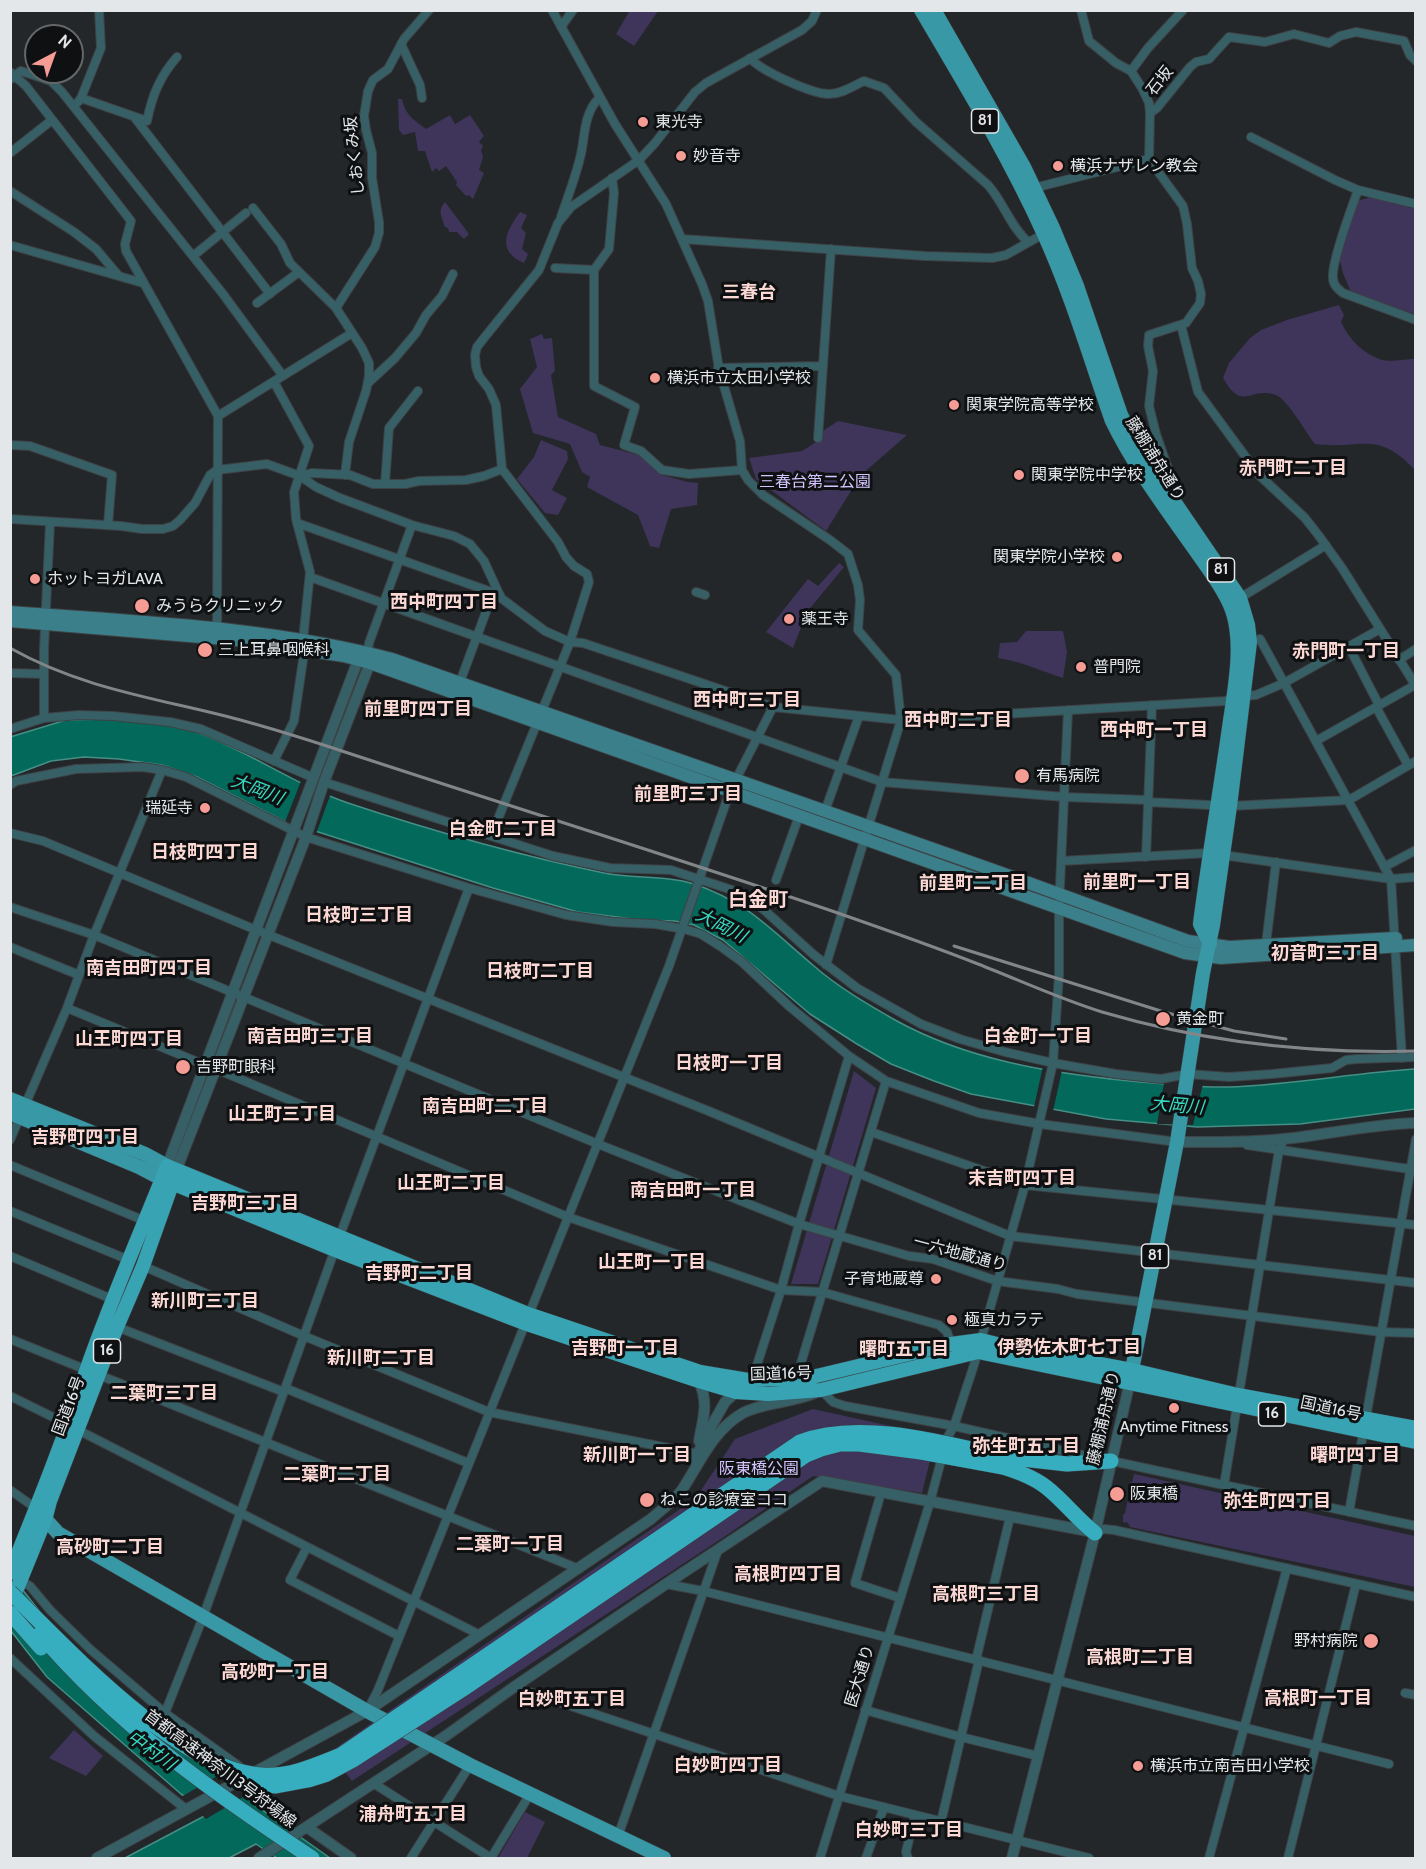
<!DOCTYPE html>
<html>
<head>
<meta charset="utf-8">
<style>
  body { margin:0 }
  #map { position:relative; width:1426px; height:1869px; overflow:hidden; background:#23272a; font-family:Cabin,sans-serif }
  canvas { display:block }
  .frame { position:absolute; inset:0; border:12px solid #e4e7ea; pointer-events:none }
  .north { position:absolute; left:24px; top:24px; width:60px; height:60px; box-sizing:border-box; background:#0e1011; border:2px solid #646668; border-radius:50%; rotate:41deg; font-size:16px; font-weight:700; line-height:24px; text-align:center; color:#e4e7ea }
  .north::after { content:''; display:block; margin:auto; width:21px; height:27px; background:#f59c95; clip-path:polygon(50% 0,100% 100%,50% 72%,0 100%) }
</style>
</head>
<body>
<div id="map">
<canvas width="1426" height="1869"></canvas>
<div class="frame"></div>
<div class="north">N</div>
</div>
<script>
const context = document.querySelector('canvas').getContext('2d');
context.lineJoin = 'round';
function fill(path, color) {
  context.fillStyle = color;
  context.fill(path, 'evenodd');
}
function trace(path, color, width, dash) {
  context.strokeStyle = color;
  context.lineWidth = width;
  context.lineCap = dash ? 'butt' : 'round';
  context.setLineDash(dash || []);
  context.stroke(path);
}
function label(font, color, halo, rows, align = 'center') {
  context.font = font + ' Cabin,"Noto Sans JP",sans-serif';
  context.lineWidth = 6;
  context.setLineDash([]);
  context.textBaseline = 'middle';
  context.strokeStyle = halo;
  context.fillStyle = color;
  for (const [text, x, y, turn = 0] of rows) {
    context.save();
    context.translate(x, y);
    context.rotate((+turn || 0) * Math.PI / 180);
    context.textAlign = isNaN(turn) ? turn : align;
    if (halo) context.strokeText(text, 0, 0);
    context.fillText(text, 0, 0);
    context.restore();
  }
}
fill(new Path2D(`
  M630,10L658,11L634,46L616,34Z
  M398,99H402C406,116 413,119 426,129L450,115L455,124L470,115L484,136L479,142L483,146L481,150L483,157L479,170L484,173L473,199L469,195L466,196L456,185L457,182L446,166L439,171L436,168L432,172L425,151H418L415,132L403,135L399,130Z
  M1372,197L1415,209V314L1361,296L1350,290L1343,273L1338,253L1356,201Z
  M445,202L469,234L464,239L457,232H449L448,228L445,227C442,217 437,211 445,202Z
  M520,212L527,215L521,228L526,233L522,249L528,254L524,263C496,251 506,231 520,212Z
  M1339,305L1344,315L1341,322C1349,339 1363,354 1382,360C1393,362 1405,359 1415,359V470C1376,429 1362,450 1315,444C1306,433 1288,400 1276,395C1249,386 1243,413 1223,378L1229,363L1250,338L1261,330L1287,320Z
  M542,334L544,339L552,338L555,371L551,375L558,417L596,434L600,445L639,455L662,475L688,482L698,483L697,505L671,509L659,548L650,546L638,515L587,487L590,477L582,472L570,444L533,433L520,389L537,367L530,339Z
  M838,421L907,435L861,475L826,531L756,479L749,458L802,451L821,439L820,433Z
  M541,440L567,451L568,459L552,490L567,498L558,515L545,513L517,479L534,457Z
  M839,563L844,567L807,612L793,648L766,632L808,579L818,586Z
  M1026,631H1063L1067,652L1063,678C1041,671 1020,661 998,658L1000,643L1017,642Z
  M854,1071L876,1088L818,1284H791Z
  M813,1409L936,1436L922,1493L813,1476L724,1537L352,1781L330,1752L696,1498L735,1439Z
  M1134,1474L1415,1536V1587L1130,1527L1128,1523L1123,1522V1515L1125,1513L1131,1486L1129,1483L1132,1482Z
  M74,1730L103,1756L86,1776L49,1758Z
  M525,1812L545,1822L527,1858H498Z`), '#3f345a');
const water = new Path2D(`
  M107,719C136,721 168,722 196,732C249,751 295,785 348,803C432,831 518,855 604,873C633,879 666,875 694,884C748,902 772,931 814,966C838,987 867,1004 895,1020C967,1060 1050,1073 1130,1081C1162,1084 1196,1088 1228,1087C1291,1085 1353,1073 1415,1069V1109L1300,1124L1197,1127L1106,1119L971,1094L934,1081L891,1064L857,1044L810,1014L723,940L694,925L675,921L641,920L578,912L493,888L284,821L197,777L162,765L119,759L84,757L51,761L11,776L10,737L66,720Z
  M11,1575L51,1626L103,1679L218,1768L265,1812L330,1858H277L256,1844L229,1858H125L210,1813L181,1794L47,1677L11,1631Z`);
fill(water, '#02695b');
trace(water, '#468f86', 1.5);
fill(new Path2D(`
  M301,781L331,793L316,834L285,822Z
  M1043,1066L1062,1070L1053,1111L1034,1107Z
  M1164,1083L1203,1084L1193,1125L1157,1124Z
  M226,1771L250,1793L206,1819L201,1814L205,1813L181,1797Z`), '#23272a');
const minor = new Path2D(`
  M552,10L615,124L666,204L702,284L708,301L719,369L740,441L742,470L748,480L763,495L830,540L848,554L858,585L860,600L858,630L896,675L901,720L826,965
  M1081,10L1089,41L1116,63L1131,71L1142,88L1149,103L1150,113L1149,159L1183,206L1187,224L1192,268L1198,281L1201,294L1200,303L1186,323L1149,335L1148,346L1153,371L1149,406L1156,434L1172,480L1173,491L1170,496
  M561,27L573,10
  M401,44L420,85L422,98
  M750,58C761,71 812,94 829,94C842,94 853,86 864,81L884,88L916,122L988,185C1004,203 1010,226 1028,242
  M1131,71L1148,48L1183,10
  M10,72L26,86L131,221L125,244L126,251L218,416L217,628
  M11,79L21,71L51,81L62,92L223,294L283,376
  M81,98L147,121C152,96 160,76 177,57
  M78,102L81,98L101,48L99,10
  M1150,113L1157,108L1190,67L1196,62L1209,59L1229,37L1265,42L1294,34L1329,43L1340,36L1356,32L1404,41L1410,55L1416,61
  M135,118L270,294
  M1251,137L1335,180L1358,190L1416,204
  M10,153L52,120
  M612,178L614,193L609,249L594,270V386L635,407L624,445L641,451L662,470L689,474L742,470
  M1030,189L1149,159
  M1358,190C1352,207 1331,262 1333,278C1333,285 1338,289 1343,293L1416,320
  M10,191L74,232L96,249L118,275
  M253,208L281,244L290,263L336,308L362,348L369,363V376L366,391L349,442L345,475
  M561,217C568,196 576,176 581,154C585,135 584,113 599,98
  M682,239L925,256L992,258L1006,255L1047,232
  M10,245L143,283
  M193,256L246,213
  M555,268L594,270
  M257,303L299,272
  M336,308L375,247L379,233V222L372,178V153L366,130L364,116L368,91L373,80L388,69L404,39L429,10
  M1181,325L1198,392L1259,475L1305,518L1319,536L1342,568L1416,686
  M718,368L823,366
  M274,382L309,446L294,492L296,519L310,572L303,640
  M368,383L395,358L416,333L426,315L442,296L453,274
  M218,416L352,333
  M818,438L831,249
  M10,445L30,446L112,475L108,525
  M300,476L312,473L350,475L373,484H405L419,481L466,480L484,476L502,469
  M385,484L389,428L418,391
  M10,519L121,526L142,529H163L173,526L180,520L195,503L210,475L217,470L267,464L300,476L316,487L340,498L412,525L454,536L470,544L484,561L501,598L545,631L570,642L583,643L773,707L901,720L1226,701L1233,697L1256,695L1284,683L1380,629
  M297,523L500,595
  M310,577L882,782L1064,797L1147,800
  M696,592L705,595
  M1240,598L1326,545
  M1260,639L1391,879L1402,1058
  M1349,647L1379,705
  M368,652L369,643L412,525
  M1399,660L1416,649
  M10,673L43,674
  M460,682L493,593
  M1376,707L1408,765
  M44,718V649L50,523
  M10,729L44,718L79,715L113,716L170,722L201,729L314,778
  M1316,741L1415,685
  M274,761L294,721L303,660L302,649
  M324,782L553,856L610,868L671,870L732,890L763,909L814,955L857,988L921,1024L960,1039L1005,1052L1053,1063L1116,1074L1161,1079L1188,1074L1229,1077L1272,1074L1332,1068L1346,1060L1357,1059L1416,1057
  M10,785L16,781L76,769L143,767L162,770L186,777L306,837L469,888L566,915L613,922L655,924L684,929L701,934L720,946L742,962L790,1007L849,1056L886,1081L979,1113L1040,1124L1177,1142
  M1147,802L1230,806L1349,800L1416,761
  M825,811L859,716
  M10,833L43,841L249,927L706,1110L1010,1236L1416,1283
  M491,836L570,642L589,582L587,574L574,566L566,557L558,542L502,469L496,405L489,389L479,376L476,367L475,355L477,347L484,338L539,270L558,223L571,207L639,160L655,143L695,92L706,83L802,30L812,21L817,10
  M1146,857L1152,705
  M1061,861L1209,853L1391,879L1416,877
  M1384,867L1416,850
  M776,880L799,816
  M10,907L94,935L598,1144L799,1224L909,1256L933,1259L997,1281L1058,1289L1077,1294L1381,1332L1416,1333
  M1266,944L1276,862
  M10,947L79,975
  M67,1008L205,1065
  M216,1069L568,1217L635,1240L781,1290L822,1292L939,1325L947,1332L951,1344
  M871,1132L1025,1185L1416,1225
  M10,1140L67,1008L94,935L162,770
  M1247,1145L1416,1170
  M10,1165L145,1221
  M10,1211L129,1260
  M10,1256L114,1300
  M143,1266L304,1336L489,1412L698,1454
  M117,1327L284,1392
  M10,1339L579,1569
  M808,1378L801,1363L886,1081
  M748,1380L756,1368L781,1290L799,1224L849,1056
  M285,1388L468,1463
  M821,1390L833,1402L845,1406L954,1426L1095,1458
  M10,1396L69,1425
  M78,1430L480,1635
  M1107,1460L1416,1526
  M1224,1485L1279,1150L1284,1139
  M10,1490L37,1509
  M881,1493L855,1583L900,1598
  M1349,1512L1416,1139
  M1095,1533L1104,1529L1114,1530L1416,1597
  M307,1547L290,1580L399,1636
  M20,1581L30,1586L50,1610L91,1650L165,1713L239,1766
  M666,1584L703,1591L1389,1764
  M10,1658L94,1736L187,1810
  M976,1660L1010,1517
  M514,1687L839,1796L1089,1858
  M1405,1693L1416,1695
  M865,1710L961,1737L1038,1756
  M367,1711L378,1690L669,966L730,791L773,707
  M165,1713L203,1617L339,1238L469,888
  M373,1783L491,1858
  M941,1822L979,1660
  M618,1836L718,1550
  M411,1858L470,1765
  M491,1858L530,1794
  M820,1858L930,1502L947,1438L954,1426L974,1365L1025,1185L1053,1063L1059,975V907L1068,710
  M866,1858L884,1807
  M908,1858L906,1852L915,1815
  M1209,1858L1287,1568
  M1288,1858L1356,1584`);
const tertiary = new Path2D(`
  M1177,1142C1213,1142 1248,1143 1283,1139C1327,1135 1371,1124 1416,1123
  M167,1166L358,660L368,652L370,663L324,782L306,837L176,1171
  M699,1381C709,1404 703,1418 699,1441
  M695,1461L704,1439L725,1402L740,1388
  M308,1828L351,1858
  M97,1858L367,1711L651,1519C661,1510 674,1501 682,1490C699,1464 714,1429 743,1413C764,1402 792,1403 815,1393
  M259,1858L447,1735L514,1687L666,1584L822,1481L1093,1532
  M1012,1858L1095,1533L1131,1377`);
const secondary = new Path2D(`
  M10,612C139,622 267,626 392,659L993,870L1188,941L1229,947L1396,938
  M10,621L237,640L344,656L370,663L1185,953L1221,958L1416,945`);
const primary = new Path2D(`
  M921,10C964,83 1008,155 1043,232C1071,293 1090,358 1112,421C1134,466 1164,506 1193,547C1206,566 1221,584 1230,605C1246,641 1233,696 1228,735C1219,798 1208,861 1200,924L1210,944
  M934,10L1024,167L1053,228L1077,286L1121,415L1139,450L1240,598L1248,625L1250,642L1230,806L1213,925L1203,973L1177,1142L1132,1370
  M10,1099L145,1154L167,1166
  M10,1113L139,1167L162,1179
  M38,1511L58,1533L367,1711L470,1765L664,1858`);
const trunk = new Path2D(`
  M162,1179L335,1250L524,1323L699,1381L736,1392L768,1394L821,1390L978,1352L1416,1442
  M10,1573C37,1506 64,1440 86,1371C110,1302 140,1234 167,1166L528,1314L700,1372L748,1380L808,1378L951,1344L981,1340L1009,1347L1132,1370L1238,1395L1416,1428
  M10,1606L45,1520L50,1501L117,1327L143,1266L175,1176`);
const motorway = new Path2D(`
  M1005,1457L1067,1464L1111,1461
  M1003,1467C1018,1472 1033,1477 1046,1487C1064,1501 1077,1519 1095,1533`);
trace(minor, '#3e4245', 10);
trace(tertiary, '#3e4245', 12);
trace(secondary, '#3e4245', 14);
trace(primary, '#3e4245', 15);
trace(trunk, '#3e4245', 15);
trace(motorway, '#3e4245', 16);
trace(minor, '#375f66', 8);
trace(tertiary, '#375f66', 10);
trace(secondary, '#3a7f8a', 12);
trace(primary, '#3998a6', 14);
trace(trunk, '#38a3b2', 14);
trace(motorway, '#37aebf', 15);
trace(new Path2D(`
  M10,648C76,685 142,696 213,713C259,724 303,738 348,753C509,806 671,856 832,911C881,928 930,945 978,964C1019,980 1060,999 1102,1012C1204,1042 1309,1054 1416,1051
  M954,946L1164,1012L1234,1031L1286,1039`), '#828689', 3);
const motorwayBridge = new Path2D(`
  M10,1592C68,1649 180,1771 262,1775C290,1777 316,1765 341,1755L800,1442C860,1419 944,1443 1005,1457
  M10,1613L41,1648
  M40,1634C116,1724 214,1793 312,1858
  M250,1784L276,1786L308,1780L327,1774L353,1760L463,1689L806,1455L821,1449L840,1444H859L921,1452L1003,1467`);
trace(motorwayBridge, '#3e4245', 16, []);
trace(motorwayBridge, '#37aebf', 15);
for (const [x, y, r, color] of [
  [643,122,6,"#f59c95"],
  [681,156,6,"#f59c95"],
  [1058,166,6,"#f59c95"],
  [655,378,6,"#f59c95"],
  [954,405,6,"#f59c95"],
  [1019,475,6,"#f59c95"],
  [1117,557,6,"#f59c95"],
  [35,579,6,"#f59c95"],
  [142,606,8,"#f59c95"],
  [789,619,6,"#f59c95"],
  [205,650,8,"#f59c95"],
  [1081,667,6,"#f59c95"],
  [1022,776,8,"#f59c95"],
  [205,808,6,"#f59c95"],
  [1163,1019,8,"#f59c95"],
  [183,1067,8,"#f59c95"],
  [936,1279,6,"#f59c95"],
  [952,1320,6,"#f59c95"],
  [1174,1408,6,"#f59c95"],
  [1117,1494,8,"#f59c95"],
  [647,1500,8,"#f59c95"],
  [1371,1641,8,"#f59c95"],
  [1138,1766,6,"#f59c95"]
]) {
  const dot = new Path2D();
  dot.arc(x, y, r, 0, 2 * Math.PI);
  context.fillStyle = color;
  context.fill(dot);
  trace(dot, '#0e1011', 2);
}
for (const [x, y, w] of [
  [985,121,27],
  [1221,570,27],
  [1155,1256,27],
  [107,1351,27],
  [1272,1414,27]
]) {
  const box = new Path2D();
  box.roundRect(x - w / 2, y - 12, w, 24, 4.5);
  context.fillStyle = '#0e1011';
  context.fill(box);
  trace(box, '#e4e7ea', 1.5);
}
label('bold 15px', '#e4e7ea', null, [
  ["81",985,121],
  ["81",1221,570],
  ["81",1155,1256],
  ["16",107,1351],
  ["16",1272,1414]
]);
label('16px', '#e4e7ea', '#0e1011', [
  ["石坂",1160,81,-52],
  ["しおくみ坂",355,156,-96],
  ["藤棚浦舟通り",1155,459,58],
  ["一六地蔵通り",960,1254,15],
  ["国道16号",781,1374,-2],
  ["国道16号",69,1406,-69],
  ["国道16号",1331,1409,12],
  ["藤棚浦舟通り",1104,1418,-77],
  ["医大通り",860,1676,-73],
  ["首都高速神奈川3号狩場線",220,1769,37]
]);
label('16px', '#e4e7ea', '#0e1011', [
  ["東光寺",655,122],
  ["妙音寺",693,156],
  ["横浜ナザレン教会",1070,166],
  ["横浜市立太田小学校",667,378],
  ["関東学院高等学校",966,405],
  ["関東学院中学校",1031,475],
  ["関東学院小学校",1105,557,"right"],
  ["ホットヨガLAVA",47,579],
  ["みうらクリニック",156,606],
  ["薬王寺",801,619],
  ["三上耳鼻咽喉科",218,650],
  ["普門院",1093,667],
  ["有馬病院",1036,776],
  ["瑞延寺",193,808,"right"],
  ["黄金町",1176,1019],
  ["吉野町眼科",196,1067],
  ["子育地蔵尊",924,1279,"right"],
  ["極真カラテ",964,1320],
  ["Anytime Fitness",1174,1427,"center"],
  ["阪東橋",1130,1494],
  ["ねこの診療室ココ",660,1500],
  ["野村病院",1358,1641,"right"],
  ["横浜市立南吉田小学校",1150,1766]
], 'left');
label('16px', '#d5c5ff', '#0e1011', [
  ["三春台第二公園",815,482],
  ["阪東橋公園",759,1469]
]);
label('bold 18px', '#fbd8d4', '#0e1011', [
  ["三春台",749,293],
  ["赤門町二丁目",1293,469],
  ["西中町四丁目",444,603],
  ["赤門町一丁目",1346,652],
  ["西中町三丁目",747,701],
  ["前里町四丁目",418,710],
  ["西中町二丁目",958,721],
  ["西中町一丁目",1154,731],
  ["前里町三丁目",688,795],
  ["白金町二丁目",503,830],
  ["日枝町四丁目",205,853],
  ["前里町一丁目",1137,883],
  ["前里町二丁目",973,884],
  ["日枝町三丁目",359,916],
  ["初音町三丁目",1325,954],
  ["南吉田町四丁目",149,969],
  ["日枝町二丁目",540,972],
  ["南吉田町三丁目",310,1037],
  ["白金町一丁目",1038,1037],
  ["山王町四丁目",129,1040],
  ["日枝町一丁目",729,1064],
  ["南吉田町二丁目",485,1107],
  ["山王町三丁目",282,1115],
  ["吉野町四丁目",85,1138],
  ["末吉町四丁目",1022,1179],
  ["山王町二丁目",451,1184],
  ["南吉田町一丁目",693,1191],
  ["吉野町三丁目",245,1204],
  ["山王町一丁目",652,1263],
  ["吉野町二丁目",419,1274],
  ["新川町三丁目",205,1302],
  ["伊勢佐木町七丁目",1069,1348],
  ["吉野町一丁目",625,1349],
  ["曙町五丁目",904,1350],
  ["新川町二丁目",381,1359],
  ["二葉町三丁目",164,1394],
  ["弥生町五丁目",1026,1447],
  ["新川町一丁目",637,1456],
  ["曙町四丁目",1355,1456],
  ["二葉町二丁目",337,1475],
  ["弥生町四丁目",1277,1502],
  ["二葉町一丁目",510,1545],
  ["高砂町二丁目",110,1548],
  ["高根町四丁目",788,1575],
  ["高根町三丁目",986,1595],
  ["高根町二丁目",1140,1658],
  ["高砂町一丁目",275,1673],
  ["高根町一丁目",1318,1699],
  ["白妙町五丁目",572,1700],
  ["白妙町四丁目",728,1766],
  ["浦舟町五丁目",413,1815],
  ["白妙町三丁目",909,1831]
]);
label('italic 18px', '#37dbc3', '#0e1011', [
  ["大岡川",257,790,21],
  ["大岡川",721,926,27],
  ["大岡川",1177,1106,5],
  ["中村川",151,1751,35]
]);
label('bold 20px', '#fbd8d4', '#0e1011', [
  ["白金町",758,900]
]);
</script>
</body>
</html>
